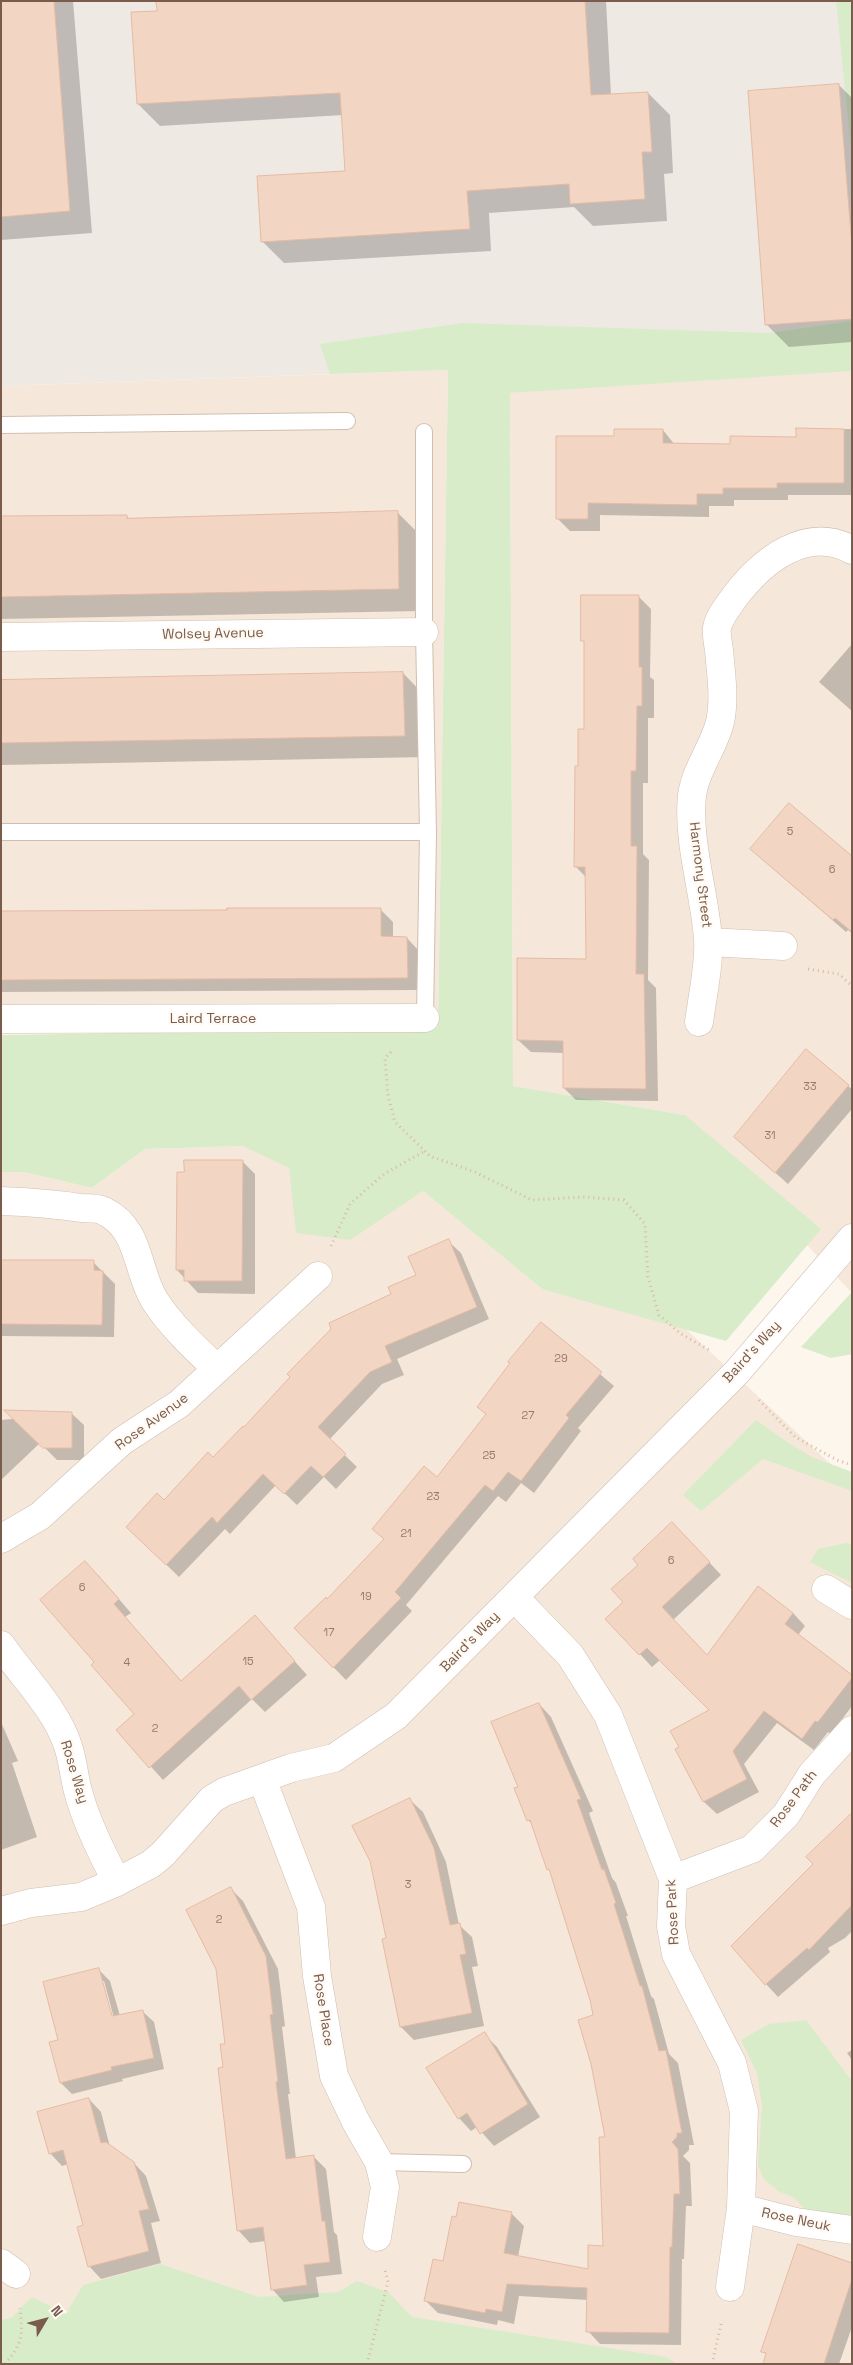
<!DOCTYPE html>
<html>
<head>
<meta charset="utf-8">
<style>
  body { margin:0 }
  #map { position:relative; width:853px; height:2365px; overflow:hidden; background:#fdf6ec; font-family:"Space Grotesk",sans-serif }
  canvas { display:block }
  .frame { position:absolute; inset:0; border:2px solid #7a5c4d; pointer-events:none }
  .north { position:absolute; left:20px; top:2295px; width:50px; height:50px; -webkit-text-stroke:4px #fffaf3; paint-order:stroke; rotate:53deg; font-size:14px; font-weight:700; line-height:20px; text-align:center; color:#7a5c4d }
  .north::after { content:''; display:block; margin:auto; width:18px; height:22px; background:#7a5c4d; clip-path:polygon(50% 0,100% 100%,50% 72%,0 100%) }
</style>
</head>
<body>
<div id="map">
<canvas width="853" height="2365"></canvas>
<div class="frame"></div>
<div class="north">N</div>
</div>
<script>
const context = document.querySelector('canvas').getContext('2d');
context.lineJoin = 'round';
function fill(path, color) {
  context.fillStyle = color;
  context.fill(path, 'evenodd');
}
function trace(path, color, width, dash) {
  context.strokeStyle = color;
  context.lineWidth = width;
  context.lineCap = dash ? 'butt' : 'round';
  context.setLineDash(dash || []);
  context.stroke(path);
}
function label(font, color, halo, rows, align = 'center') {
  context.font = font + ' "Space Grotesk",sans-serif';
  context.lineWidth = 4.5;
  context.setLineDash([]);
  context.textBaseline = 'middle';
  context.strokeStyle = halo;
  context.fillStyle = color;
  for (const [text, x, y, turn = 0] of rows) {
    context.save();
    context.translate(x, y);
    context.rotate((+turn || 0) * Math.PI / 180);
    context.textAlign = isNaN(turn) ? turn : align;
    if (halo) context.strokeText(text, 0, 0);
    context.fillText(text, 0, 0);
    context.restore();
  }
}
fill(new Path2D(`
  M852,368V1293L685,1115L513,1086L510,393Z
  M448,370L438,1028L1,1033V386Z
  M243,1146L423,1191L542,1289L659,1304L852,1484V2364H622L441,2333L162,2278L67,2311L1,2321V1172H24L92,1188L145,1149Z`), '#f5e8da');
fill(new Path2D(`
  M1,1H852V351L823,356L1,386Z`), '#efe9e4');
fill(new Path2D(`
  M836,1H852V158Z
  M852,321V371L510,393L513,1086L685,1115L821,1229L726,1341L542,1289L423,1191L350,1240L296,1233L289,1168L243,1146L145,1149L92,1188L24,1172H1V1035L438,1028L448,370L330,374L320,344L462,323L769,333Z
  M852,1292V1354L831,1358L801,1347Z
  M756,1420L787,1442L812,1457L852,1472V1491L763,1459L701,1511L683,1495Z
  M846,1543L852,1544V1583L810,1562L818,1549Z
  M806,2020L852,2081V2215L806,2211L795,2198L778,2191L764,2179L758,2166L762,2105L757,2073L741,2040L769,2024Z
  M160,2264L259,2297L338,2292L357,2281L388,2292L412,2317L666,2357L678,2364H1V2320L11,2318L32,2297L66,2314L83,2285Z`), '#d8ecc9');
fill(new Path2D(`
  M1,1H73L92,233L1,240Z
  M157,1H606L611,95L648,93L670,115L673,173L664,174L667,221L593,226L574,207L489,213L491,251L284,263L262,241L346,172L343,115L160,126L138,104L158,12Z
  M839,85L852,98V342L789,347L767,325Z
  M798,429H852V495H788V500H734V506H709V517L600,515V531H570L557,518L615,437L663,430L675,445H731L797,438Z
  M397,512L419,534L421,611L1,619V517L126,516L130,519Z
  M638,596L651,609L650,677L654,680V718H648V783H643V854L649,860L648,980L656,988L658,1101L576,1100L564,1088V1053L531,1052L518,1040L587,960L586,877L576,867L579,767L585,730V643L583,641Z
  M852,644V711L819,682Z
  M403,673L425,696L427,757L1,765V681Z
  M751,849L852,858V933L848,930L846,932Z
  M380,909L393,922V938H407L419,951L420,990L1,992V912Z
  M848,1086L852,1089V1109L788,1184L735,1137Z
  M243,1162L255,1174V1294L198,1293L177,1270Z
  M448,1241L461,1253L489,1319L397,1359L404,1375L382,1384L329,1440L357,1467L336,1489L324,1477L297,1505L276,1485L230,1534L225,1529L179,1577L140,1539L164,1502L393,1295L417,1275Z
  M1,1261L93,1262L115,1284L114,1337L1,1336Z
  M541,1324L614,1386L578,1428L581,1431L534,1493L521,1483L506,1502L498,1496L406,1605L412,1611L346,1680L295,1628L327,1601L385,1540L373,1528L438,1479L487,1415Z
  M71,1413L84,1425V1460H57L40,1443L1,1480V1420Z
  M685,1536L721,1575L673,1620L707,1656L793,1613L805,1626L798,1635L852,1676V1706L831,1734L828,1732L814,1750L777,1723L744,1764L759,1792L717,1814L704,1802L677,1749L711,1711L660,1660L652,1667L607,1619L625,1602Z
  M98,1575L131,1613L125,1617L182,1682L255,1617L307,1675L265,1712L252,1699L163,1780L118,1730L136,1714L96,1662Z
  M539,1704L551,1717L593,1811L589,1813L612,1878L616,1883L628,1916H626L651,1996L654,1999L669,2054L678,2063L694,2145H689V2150L683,2156L690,2163L692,2206H686L684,2259H682L681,2345L600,2344L588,2331V2300L519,2296L514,2324L498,2320L497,2325L438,2313L426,2301L444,2263L512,2214L524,2226L518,2257L589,2270L604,2247L607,2138L591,1999L552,1873L548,1869L532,1824L528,1820L519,1787Z
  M1,1722L18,1761L12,1763L37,1837L1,1850Z
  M410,1800L423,1812L446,1862L459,1925L472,1937L478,1966L472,1967L484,2026L414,2040L401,2027L388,1939Z
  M852,1814V1931L845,1938L828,1948L830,1952L778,1997L766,1984L815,1864Z
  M231,1889L243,1901L278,1969L285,2026L282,2027L290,2094H288L296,2159L314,2157L326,2169L334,2232L337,2235L342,2274L316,2277L319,2297L284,2302L272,2289L266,2241L250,2243L238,2230L225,2068Z
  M98,1969L110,1981L120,2016L142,2011L154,2022L164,2069L122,2079L123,2081L72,2094L61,2083L60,2041ZM101,1981H104L115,2022L113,2023Z
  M484,2034L497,2047L540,2117L494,2146L477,2127L471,2131L459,2118Z
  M852,2050V2060L847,2053Z
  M89,2099L101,2112L110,2147L134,2163L146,2176L160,2221L151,2223L161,2263L101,2279L89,2266L85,2226L68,2164L62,2166L50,2153Z
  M852,2264V2327L839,2364H764L767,2355L763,2351Z`), '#0003');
const building = new Path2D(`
  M1,1H54L70,211L1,217Z
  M156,1H585L591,95L648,92L652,152H642L645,199L570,204L569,184L467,191L470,229L261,242L257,176L345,171L340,93L137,104L131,12L157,11Z
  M839,84L852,247V319L765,325L748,91Z
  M796,428L844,429V483H777V488H723V494H697V505L588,503V519H556V436H614V429H663V443L730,444V436L796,437Z
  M398,511L399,589L1,597V516L127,515V518Z
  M581,595H639V667H642V706H637L636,771H631V846H637L636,974H644L646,1089L563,1088V1041L517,1040V958L586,959L585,867H574L575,766H578V729H584V641H581Z
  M403,672L405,736L1,743V680Z
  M789,803L852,856V932L835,918L833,920L750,849Z
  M227,908H381V936L407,937L408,978L1,980V911L227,910Z
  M806,1049L849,1085L775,1173L734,1137Z
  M184,1160H243L242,1281H184V1270H176L177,1172H184Z
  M449,1239L477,1307L385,1346L392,1362L370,1372L318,1427L346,1454L323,1477L311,1466L284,1494L263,1474L217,1523L212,1517L166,1565L126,1527L157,1493L164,1500L208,1452L213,1457L243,1426L244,1427L290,1377L287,1374L331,1329L329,1323L391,1294L388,1287L416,1275L408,1257Z
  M1,1260H94V1270L103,1271L102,1325L1,1324Z
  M541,1322L602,1372L566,1415L569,1418L521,1481L508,1472L493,1491L485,1485L395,1592L401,1598L333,1668L294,1628L326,1597L327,1599L384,1539L372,1529L424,1466L437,1477L486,1414L477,1407L510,1363L508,1362Z
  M4,1410L72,1412V1448H43Z
  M672,1522L710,1562L662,1607L707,1655L758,1586L793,1613L785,1624L852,1675V1678L818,1722L815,1721L802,1739L764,1711L733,1751L747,1779L703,1802L675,1749L679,1747L670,1731L709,1710L647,1648L639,1655L605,1619L623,1602L611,1589L638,1565L633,1559Z
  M85,1561L119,1599L114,1604L181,1681L255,1615L295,1661L251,1700L239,1686L149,1768L116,1730L134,1714L91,1665L94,1662L40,1600Z
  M539,1703L581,1799L577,1800L602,1870L604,1869L616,1903L614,1904L640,1986H642L659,2051L666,2050L682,2133H677V2137L672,2142L678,2149L680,2194H674L672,2247H670L669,2333L586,2332L587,2288L507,2284L502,2312L486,2309L485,2313L424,2301L433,2259L443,2261L452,2216L456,2217L459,2202L512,2212L504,2253L588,2269V2245L603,2246L599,2137H605L591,2064L578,2020L593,2015L590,2000L549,1869L547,1870L530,1820L527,1821L514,1788L518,1787L491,1722Z
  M410,1798L434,1848L450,1925L460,1923L466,1954L460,1955L472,2013L400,2027L382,1939L386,1938L370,1861L352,1826Z
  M852,1813L851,1906L809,1950L807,1948L765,1985L731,1946L813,1864L806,1857Z
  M231,1887L266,1956L273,2014L270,2015L278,2082H276L286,2159L314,2155L322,2221H325L330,2262L304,2265L307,2285L271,2290L263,2227L237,2231L218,2068L223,2067L220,2044H225L216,1969L186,1910Z
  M99,1968L112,2016L143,2010L154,2058L111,2067L112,2070L60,2083L49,2042L58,2040L43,1982Z
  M485,2032L528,2104L480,2134L467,2113L458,2119L426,2068Z
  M89,2098L101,2143L106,2142L134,2162L149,2209L139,2211L149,2251L88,2267L77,2227L83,2225L63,2150L49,2154L37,2112Z
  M798,2244L852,2263V2279L824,2364H763L766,2353L761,2352Z`);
fill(building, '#f3d5c3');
trace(building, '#e6bba3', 1);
const lane = new Path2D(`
  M1,425L347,421
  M424,432V632L428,832L425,1018
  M1,832H428
  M379,2162L463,2164`);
const street = new Path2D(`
  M1,637L424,632
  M709,942L783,946
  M1,1019L425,1018
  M699,1022C702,999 710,961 708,939C705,895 687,840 692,796C695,770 714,747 720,722C725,699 721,674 719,650C718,643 716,634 717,628C719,616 730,604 736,595C763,560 807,525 852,550
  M1,1201C28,1202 55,1204 81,1208C88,1208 98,1208 104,1211C141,1229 136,1271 155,1301C171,1326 196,1349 217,1369
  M1,1539L40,1516L122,1441L179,1404L318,1276
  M826,1589L852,1605
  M514,1597L570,1655L608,1715L673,1879L671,1926L676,1954L732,2063L744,2111L741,2208L730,2287
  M1,1645C23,1677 56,1709 68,1746C73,1761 74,1777 78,1791C86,1822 102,1854 117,1882
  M262,1779L311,1907L317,1976L334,2076L356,2122L379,2162L385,2187L377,2237
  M673,1879L752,1849L786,1815L812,1774L852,1730
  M1,1911L31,1903L81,1897L117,1882L151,1864L163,1854L212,1799L224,1792L291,1768L334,1758L396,1716L737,1372L852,1238
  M741,2208L796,2222L852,2230
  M1,2263L16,2274`);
trace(lane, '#d1beb0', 18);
trace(street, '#d1beb0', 29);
trace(new Path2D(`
  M808,969L839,974L852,986
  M391,1052L385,1058L388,1096L395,1122L430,1156L475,1172L532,1200L583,1197L624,1200L645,1224L648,1277L659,1315L681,1334L711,1351
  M331,1246L350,1204L384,1174L425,1151
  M759,1400L795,1437L837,1460L852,1465
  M5,2364C23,2343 23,2335 20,2308
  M367,2364L388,2282L385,2270
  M712,2364L722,2320`), '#d9b8a5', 3, [1, 4]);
trace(lane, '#fff', 16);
trace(street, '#fff', 28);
label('11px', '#987a6a', null, [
  ["5",790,832],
  ["6",832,870],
  ["33",810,1087],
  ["31",770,1136],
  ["29",561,1359],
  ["27",528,1416],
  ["25",489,1456],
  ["23",433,1497],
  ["21",406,1534],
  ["6",671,1561],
  ["6",82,1588],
  ["19",366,1597],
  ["17",329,1633],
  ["15",248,1662],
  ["4",127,1663],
  ["2",155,1729],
  ["3",408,1885],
  ["2",219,1920]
]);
label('14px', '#7a5c4d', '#fffaf3', [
  ["Wolsey Avenue",213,634,-1],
  ["Harmony Street",700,875,83],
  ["Laird Terrace",213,1019],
  ["Baird's Way",752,1352,-48],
  ["Rose Avenue",152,1422,-36],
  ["Baird's Way",470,1642,-46],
  ["Rose Way",74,1772,73],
  ["Rose Path",794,1799,-53],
  ["Rose Park",673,1912,-93],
  ["Rose Place",323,2010,81],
  ["Rose Neuk",796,2220,12]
]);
</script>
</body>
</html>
